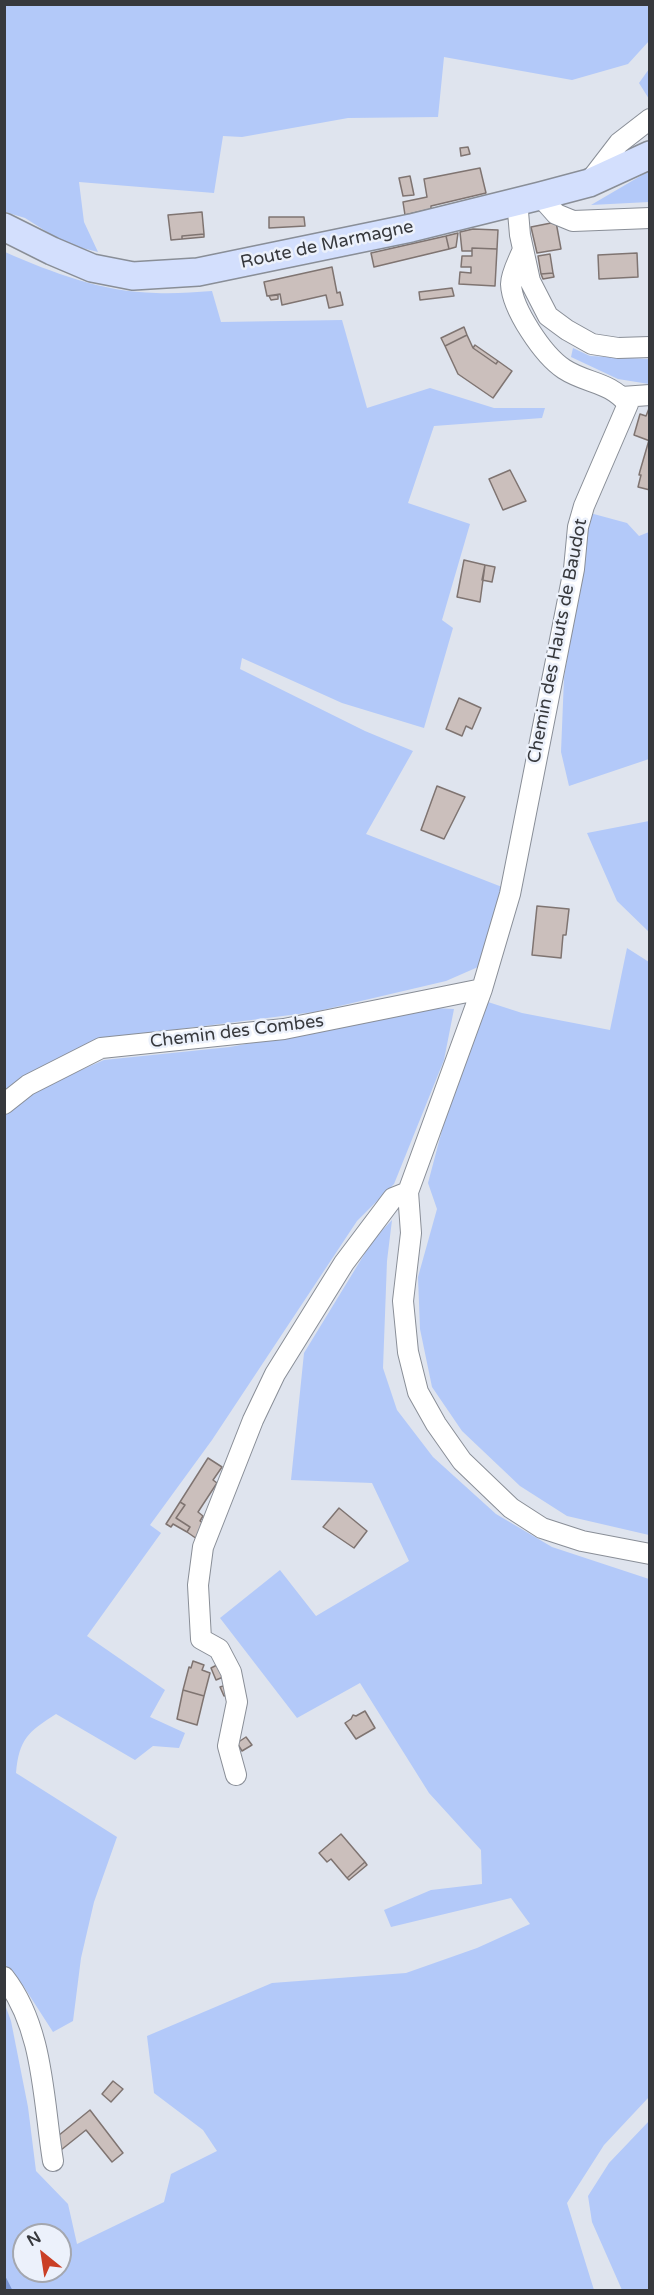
<!DOCTYPE html>
<style>
body{margin:0}
#map{position:relative;width:654px;height:2295px;overflow:hidden;background:#dfe4ee;font-family:"Varela Round",sans-serif}
canvas{display:block}
.frame{position:absolute;inset:0;border:6px solid #37393d;pointer-events:none}
.north{position:absolute;left:12px;top:2223px;width:60px;height:60px;box-sizing:border-box;background:#ecf1fb;border:2px solid #a4a7af;border-radius:50%;rotate:330deg;font-size:16px;font-weight:700;line-height:24px;text-align:center;color:#37393d}
.north::after{content:'';display:block;margin:auto;width:21px;height:27px;background:#ca3f26;clip-path:polygon(50% 0,100% 100%,50% 72%,0 100%)}
</style>
<div id="map">
<canvas width="654" height="2295"></canvas>
<div class="frame"></div>
<div class="north">N</div>
</div>
<script>
const c = document.querySelector('canvas').getContext('2d');
c.lineJoin = 'round';
function fillPath(path, color) { c.fillStyle = color; c.fill(path, 'evenodd'); }
function stroke(path, color, width, dash) { c.strokeStyle = color; c.lineWidth = width; c.lineCap = dash ? 'butt' : 'round'; c.setLineDash(dash || []); c.stroke(path); }
function label(font, color, halo, rows, align = 'center') {
  c.font = font + ' "Varela Round",sans-serif'; c.lineWidth = 5; c.setLineDash([]); c.textBaseline = 'middle'; c.strokeStyle = halo; c.fillStyle = color; for (const [text, x, y, turn = 0] of rows) {
    c.save(); c.translate(x, y); c.rotate((+turn || 0) * Math.PI / 180); c.textAlign = isNaN(turn) ? turn : align; if (halo) c.strokeText(text, 0, 0); c.fillText(text, 0, 0); c.restore();
  }
}
fillPath(new Path2D(`
 M4,5h645v36l-21,23 -56,16 -128,-23 -6,60 -90,1 -106,19 -19,-1 -9,57 -135,-11 5,40 14,30 -32,-8 -41,-26 -20,-6z
 M649,69l1,29 -1,1 -10,-16z
 M649,171v31l-58,3z
 M5,252c48,21 98,40 151,41 19,1 38,-1 56,-2l9,31 121,-2 25,88 63,-20 64,20h51l-3,10 -108,8 -26,77 62,21 -28,96 11,8 -29,100 -82,-25 -100,-45 -2,11 125,62 48,20 -47,83 136,53 -24,80 -32,14 -132,31 -204,26 -105,56z
 M573,348l17,8 59,3v25l-31,-5 -47,-22z
 M590,513l37,10 12,13 10,-4v227l-80,27 -8,-34 3,-74z
 M649,821h1l-1,111 -32,-31 -30,-68z
 M627,948l22,14v573l-82,-19 -47,-30 -58,-55 -30,-44 -12,-58 -2,-52 19,-68 -9,-26 18,-68 42,-113 34,11 88,17z
 M434,1008l20,1 -10,51 -50,124 -37,37 -145,219 -62,85 11,8 -74,103 78,54 -15,27 35,16 -6,15 -26,-2 -18,14 -79,-46c-28,18 -37,25 -40,59l101,64 -23,65 -13,56 -8,63 -20,11 -29,-45 -19,-23 -1,-850 31,-24 69,-30 126,-13z
 M392,1220l-5,41 -4,107 14,42 36,47 63,57 56,33 97,32v518l-45,48 -37,58 27,87h-589l-1,-288 7,19 17,86 8,64 32,33 9,40 87,-42 7,-28 46,-23 -14,-21 -49,-37 -7,-57 125,-53 134,-10 71,-25 53,-24 -19,-26 -120,29 -7,-17 47,-20 51,-6 -1,-34 -52,-57 -69,-110 -63,35 -77,-100 60,-48 36,46 93,-55 -37,-78 -81,-3 13,-127 69,-113zM24,2235h36v36h-36z
 M649,2121v169h-27l-30,-68 -4,-26 21,-33z`), '#b3c9f9');
stroke(new Path2D(`
 M4,2280l5,10`), '#7995d3', 6);
const building = new Path2D(`
 M468,147l2,7 -9,2 -1,-8z
 M480,168l6,25 -55,13v3l-26,6 -2,-13 24,-5 -3,-18z
 M410,176l4,19 -11,1 -4,-18z
 M202,212l2,22 -22,2v3l-11,1 -3,-25z
 M269,217h35l1,9 -36,2z
 M556,222l5,27 -24,4 -6,-26z
 M473,229l25,1 -1,19 -25,-1v3h-10l-2,-19z
 M458,233l-2,14 -7,2 -3,-13z
 M204,234v3l-22,2v-3z
 M446,236l3,13 -75,18 -3,-14z
 M472,248l25,1 -2,37 -36,-2 1,-12 11,1v-6h-10l1,-11h10z
 M637,253l1,24 -39,2 -1,-24z
 M550,254l3,19 -12,1 -3,-18z
 M332,267l5,26 3,-1 3,13 -14,3 -3,-13 -44,10 -2,-11 -13,2 -3,-14z
 M553,273l1,4 -11,2 -2,-5z
 M452,288l2,8 -34,4 -1,-8z
 M278,295v4l-7,1 -2,-4z
 M464,327l3,8 -22,11 -4,-8z
 M467,335l6,13 23,16 2,-3 14,10 -19,27 -35,-24 -13,-28z
 M475,345l23,16 -2,3 -23,-16z
 M650,406v35l-16,-6 6,-21 6,2z
 M649,440l1,1v49l-12,-3 3,-12h-2l1,-4z
 M510,470l16,31 -23,9 -14,-31z
 M464,560l21,5 -5,37 -23,-5z
 M485,565l10,2 -3,15 -10,-2z
 M459,698l22,10 -9,21 -6,-3 -4,10 -16,-7z
 M437,786l28,11 -21,42 -23,-9z
 M537,906l32,3 -3,26h-3l-2,23 -29,-3z
 M208,1458l14,9 -9,13 4,3 -19,29 5,4 -3,5 6,4 -9,14 -10,-7 3,-5 -14,-9 9,-13 -5,-3z
 M180,1502l5,3 -9,13 14,9 -3,5 -14,-8 -2,3 -5,-3z
 M339,1508l28,23 -13,17 -31,-21z
 M193,1661l11,4 -2,5 8,3 -6,23 -21,-6 6,-23 2,1z
 M221,1663l7,12 -12,5 -5,-12z
 M230,1684l2,9 -8,3 -4,-9z
 M183,1690l21,6 -7,29 -20,-6z
 M365,1711l10,17 -19,11 -11,-16 6,-4 2,-4 3,1z
 M246,1737l6,8 -10,6 -5,-8z
 M341,1834l24,28 -18,16 -16,-19 -4,3 -8,-9z
 M365,1862l2,3 -18,15 -2,-2z
 M113,2081l10,8 -12,13 -9,-8z
 M90,2110l33,43 -11,9 -26,-32 -25,20 -8,-10z`);
fillPath(building, '#cbbfbc');
stroke(building, '#7f7471', 1.5);
const street = new Path2D(`
 M589,182l30,-39 31,-24
 M540,196l16,18 17,7 77,-3
 M517,200l3,35 10,46 18,35 19,14 25,14 26,4 32,-1
 M523,249c-3,9 -12,24 -12,35 1,25 32,71 53,85 23,15 45,12 64,35l-44,102 -6,21 -4,42 -64,325 -28,95 -74,203 3,41 -8,68 5,51 10,40 18,32 26,37 49,47 31,20 40,13 68,13
 M622,397l28,-2
 M4,1104l24,-19 73,-37 183,-19 198,-40
 M236,1775l-8,-29 9,-44 -6,-30 -12,-23 -18,-10 -3,-54 5,-38 50,-127 22,-46 69,-111 49,-65 15,-6
 M4,1977c40,51 39,123 49,184`);
const secondary = new Path2D(`
 M4,227l48,24 40,17 41,8 65,-4 213,-44 129,-32 49,-13 61,-28`);
stroke(street, '#898e97', 22);
stroke(secondary, '#898e97', 30);
stroke(street, '#fff', 20);
stroke(secondary, '#d3dffd', 27);
label('18px', '#37393d', '#ecf1fb', [
 ["Route de Marmagne",327,245,-12],
 ["Chemin des Hauts de Baudot",558,641,-79],
 ["Chemin des Combes",237,1032,-7]
]);
</script>
